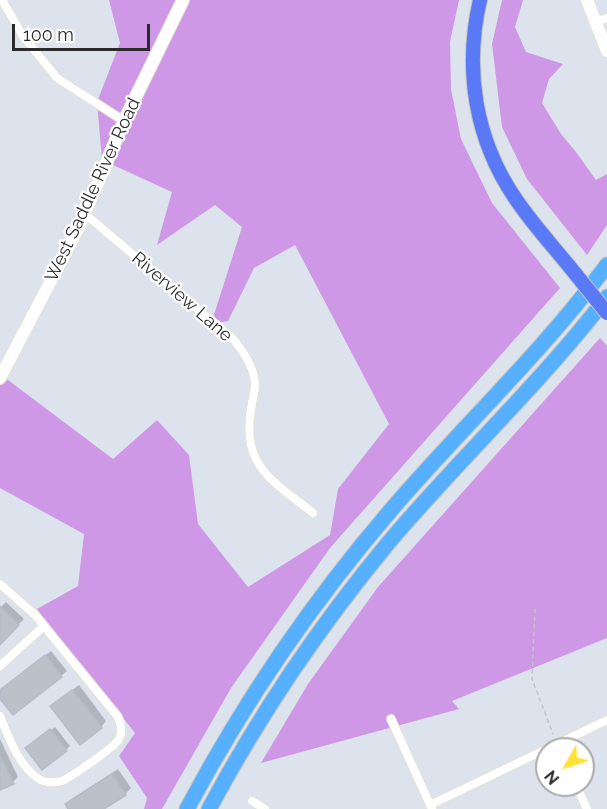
<!DOCTYPE html>
<style>
body{margin:0}
#map{position:relative;width:607px;height:809px;overflow:hidden;background:#dde3ed;font-family:Raleway,sans-serif}
canvas{display:block}
.north{position:absolute;left:535px;top:737px;width:60px;height:60px;box-sizing:border-box;background:#fff;border:2px solid #aaa;border-radius:50%;rotate:231deg;font-size:16px;font-weight:700;line-height:24px;text-align:center;color:#2b2b2b}
.north::after{content:'';display:block;margin:auto;width:21px;height:27px;background:#ffe138;clip-path:polygon(50% 0,100% 100%,50% 72%,0 100%)}
.scale{position:absolute;left:12px;top:24px;width:138px;height:27px;box-sizing:border-box;border:3px solid #2b2b2b;border-top:0;padding-left:8px;font-size:18px;line-height:21px;white-space:nowrap;color:#2b2b2b;-webkit-text-stroke:4px #fff;paint-order:stroke}
</style>
<div id="map">
<canvas width="607" height="809"></canvas>
<div class="north">N</div>
<div class="scale">100 m</div>
</div>
<script>
const c = document.querySelector('canvas').getContext('2d');
c.lineJoin = 'round';
function fillPath(path, color) { c.fillStyle = color; c.fill(path, 'evenodd'); }
function stroke(path, color, width, dash) { c.strokeStyle = color; c.lineWidth = width; c.lineCap = dash ? 'butt' : 'round'; c.setLineDash(dash || []); c.stroke(path); }
function label(font, color, halo, rows, align = 'center') {
  c.font = font + ' Raleway,sans-serif'; c.lineWidth = 4.5; c.setLineDash([]); c.textBaseline = 'middle'; c.strokeStyle = halo; c.fillStyle = color; for (const [text, x, y, turn = 0] of rows) {
    c.save(); c.translate(x, y); c.rotate((+turn || 0) * Math.PI / 180); c.textAlign = isNaN(turn) ? turn : align; if (halo) c.strokeText(text, 0, 0); c.fillText(text, 0, 0); c.restore();
  }
}
fillPath(new Path2D(`
 M109,0h350l-9,42 1,47 10,50 31,64 68,85 -230,260 -99,140 -69,121h-18l3,-11 -28,-42 16,-23 -98,-124 41,-23 6,-52 -84,-46v-114l113,85 44,-39 32,35 9,69 50,63 82,-52 8,-46 51,-65 -94,-179 -41,23 -26,53 -17,3 31,-97 -27,-22 -58,40 15,-53 -70,-32 -5,-58 23,-59z
 M502,0h21l-8,27 11,25 37,12 -14,15 -7,24 19,31 15,18 20,28 11,-6v51l-20,30 -60,-76 -25,-52 -10,-83z
 M600,338l7,8v292l-155,63 7,8 -198,54 47,-79 70,-97z`), '#ce98e6');
fillPath(new Path2D(`
 M6,602l18,17 -24,24v-35z
 M51,651l16,20 -6,5 -61,20v-5l3,-3z
 M79,685l27,36 -5,6 -43,-26z
 M55,727l15,19 -4,4 -35,-6z
 M0,739l18,38 -5,5 -13,7z
 M118,769l13,19 -6,6 -23,15h-32l-3,-5 6,-6z`), '#0003');
const building = new Path2D(`
 M0,606l19,19 -19,20z
 M45,655l17,22 -49,38 -13,-16v-9z
 M72,690l30,38 -22,17 -30,-39z
 M50,729l17,22 -25,19 -17,-22z
 M0,756l14,28 -14,6z
 M112,774l14,21 -22,14h-36l-3,-5z`);
fillPath(building, '#bbc1c9');
stroke(building, '#b6bcc9', 1.5);
const street = new Path2D(`
 M2,0l21,36 34,42 67,43
 M596,22l11,-4
 M85,214l148,125c10,12 22,29 22,46 0,6 -2,12 -3,18 -4,22 -5,44 8,63 13,19 36,33 53,47
 M0,584l35,31 83,102c3,8 5,15 1,22 -5,9 -47,37 -57,42 -6,2 -17,2 -23,-2 -20,-12 -31,-43 -39,-63
 M0,666l44,-40
 M391,719l41,90
 M576,785l11,24
 M252,801l13,8
 M430,805l177,-85`);
const secondary = new Path2D(`
 M587,0l20,51
 M0,378l80,-153 44,-104 59,-121`);
const primary = new Path2D(`
 M480,0c-16,69 -5,139 35,198 16,24 36,46 54,68`);
const highway = new Path2D(`
 M187,809c57,-107 125,-207 204,-299 71,-83 151,-157 216,-245
 M209,809c51,-95 112,-185 180,-267 71,-84 151,-158 218,-245`);
stroke(street, '#e4e2d2', 10);
stroke(secondary, '#e4e2d2', 14);
stroke(primary, '#c4c4c4', 16);
stroke(highway, '#c4c4c4', 17);
stroke(new Path2D(`
 M535,609l-3,70 21,55`), '#c4c4c4', 1.5, [4.5, 3]);
stroke(street, '#fff', 8);
stroke(secondary, '#fff', 12);
stroke(primary, '#5a79f6', 14);
stroke(highway, '#56b0ff', 15);
const primaryBridge = new Path2D(`
 M569,266l38,47`);
stroke(primaryBridge, '#c4c4c4', 16, []);
stroke(primaryBridge, '#5a79f6', 14);
label('18px', '#2b2b2b', '#fff', [
 ["West Saddle River Road",93,190,-65],
 ["Riverview Lane",182,297,41]
]);
</script>
